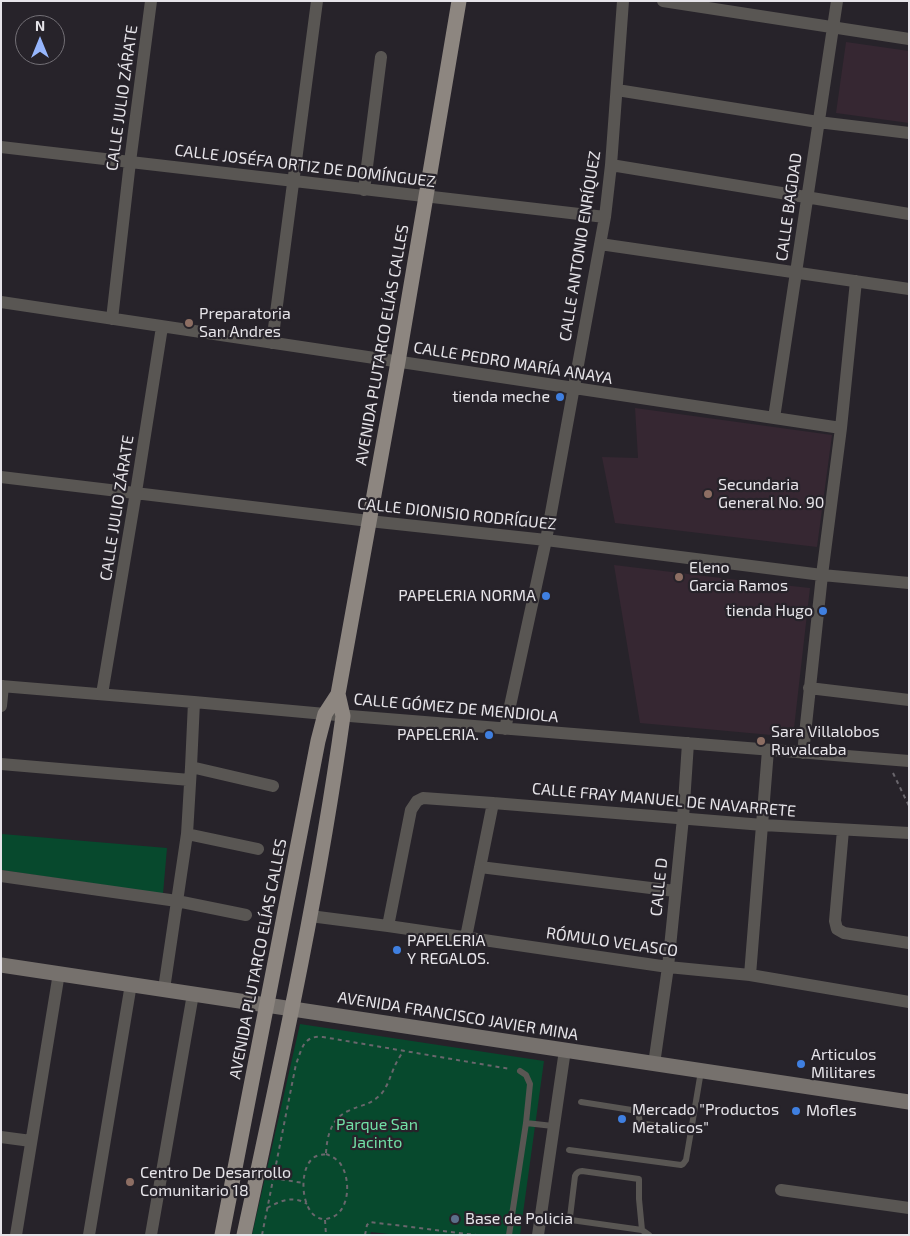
<!DOCTYPE html>
<meta charset="utf-8">
<style>
body{margin:0}
#map{position:relative;width:910px;height:1236px;overflow:hidden;background:#27232a;font-family:"Exo 2",sans-serif}
canvas{display:block}
.frame{position:absolute;inset:0;border:2px solid #e6e4e9;pointer-events:none}
.north{position:absolute;left:15px;top:15px;width:50px;height:50px;box-sizing:border-box;background:#27232a;border:1px solid #737076;border-radius:50%;rotate:0deg;font-size:14px;font-weight:700;line-height:20px;text-align:center;color:#e6e4e9}
.north::after{content:'';display:block;margin:auto;width:18px;height:22px;background:#97b6fd;clip-path:polygon(50% 0,100% 100%,50% 72%,0 100%)}
</style>
<div id="map">
<canvas width="910" height="1236"></canvas>
<div class="frame"></div>
<div class="north">N</div>
</div>
<script>
const c = document.querySelector('canvas').getContext('2d');
c.lineJoin = 'round';
function fillPath(path, color) { c.fillStyle = color; c.fill(path, 'evenodd'); }
function stroke(path, color, width, dash) { c.strokeStyle = color; c.lineWidth = width; c.lineCap = dash ? 'butt' : 'round'; c.setLineDash(dash || []); c.stroke(path); }
function label(font, color, halo, rows, align = 'center') {
  c.font = font + ' "Exo 2",sans-serif'; c.lineWidth = 4.5; c.setLineDash([]); c.textBaseline = 'middle'; c.strokeStyle = halo; c.fillStyle = color; for (const [text, x, y, turn = 0] of rows) {
    c.save(); c.translate(x, y); c.rotate((+turn || 0) * Math.PI / 180); c.textAlign = isNaN(turn) ? turn : align; if (halo) c.strokeText(text, 0, 0); c.fillText(text, 0, 0); c.restore();
  }
}
fillPath(new Path2D(`
 M846,42l63,9v72l-73,-10z
 M635,408l197,27 -15,112 -202,-24 -13,-66 36,1z
 M614,565l132,16 64,7 -17,149 -153,-14z`), '#362732');
fillPath(new Path2D(`
 M2,834l165,14 -4,46 -162,-24z
 M300,1024l244,37 -24,174h-123l-26,-3 -1,3h-118z`), '#07492d');
stroke(new Path2D(`
 M893,773l16,33
 M326,1153c1,-17 5,-34 22,-42 14,-7 22,-5 34,-18 6,-8 8,-16 12,-25 2,-6 6,-11 9,-17
 M326,1154c5,2 9,4 13,8 13,15 12,55 -14,57 -23,1 -28,-46 -13,-60 4,-4 9,-4 14,-5z
 M273,1178l30,5
 M267,1208c13,-7 26,-13 40,-4
 M325,1220l1,15
 M262,1235l34,-171c6,-15 7,-29 27,-27l187,32
 M365,1235l2,-10 3,-3 106,13`), '#69666c', 2, [4, 4]);
stroke(new Path2D(`
 M581,1102l57,9 2,12 51,8 10,-60
 M526,1123l27,3
 M569,1150l112,15 2,-1 3,-4 5,-29
 M642,1230l-71,-10 -1,-3 5,-41c2,-4 4,-5 7,-5l57,8v20l3,31 7,5
 M509,1235l17,-112 4,-39 -4,-9 -6,-4`), '#595653', 6);
stroke(new Path2D(`
 M663,1l246,38
 M617,90l201,32 91,11
 M1,147c201,23 402,47 604,70
 M611,165l298,49
 M364,190l17,-133
 M600,244l309,45
 M1,302l840,126
 M112,319l18,-157 21,-161
 M272,343l45,-342
 M774,418l63,-417
 M1,477l368,44 177,19 276,35 87,8
 M1,686l193,16 131,12 584,47
 M809,688l100,12
 M102,694l34,-202 26,-165
 M1,706l2,-20
 M505,729l41,-189 59,-323 6,-52 12,-164
 M803,753l19,-178 19,-147 15,-147
 M1,764l189,16
 M191,767l82,19
 M843,830l-8,91 2,8 7,4 65,10
 M187,834l71,15
 M480,867l195,24
 M1,876l176,25 69,14
 M310,916l78,10 280,41 82,8 159,27
 M388,926l23,-116 6,-9 6,-3 70,5 270,22 146,8
 M466,937l27,-134
 M750,975l18,-225
 M164,989l23,-155 4,-67 3,-65
 M654,1064l14,-97 15,-149 5,-75
 M1,1137l30,4
 M781,1190l128,18
 M16,1235l43,-262
 M89,1235l42,-251
 M151,1235l42,-241
 M538,1235l27,-185`), '#595653', 12);
stroke(new Path2D(`
 M1,965l908,137`), '#76716d', 15);
stroke(new Path2D(`
 M222,1235l96,-494 7,-27 13,-20
 M244,1235c37,-172 75,-345 99,-519l-5,-22 60,-332 61,-361`), '#8d8680', 15);
for (const [x, y, r, color] of [
 [189,323,5,"#8d6e63"],
 [560,397,5,"#3f7fe0"],
 [708,494,5,"#8d6e63"],
 [679,577,5,"#8d6e63"],
 [546,596,5,"#3f7fe0"],
 [823,611,5,"#3f7fe0"],
 [489,735,5,"#3f7fe0"],
 [761,741,5,"#8d6e63"],
 [397,950,5,"#3f7fe0"],
 [801,1064,5,"#3f7fe0"],
 [796,1111,5,"#3f7fe0"],
 [622,1119,5,"#3f7fe0"],
 [130,1182,5,"#8d6e63"],
 [455,1219,5,"#5c6f8a"]
]) { const dot = new Path2D(); dot.arc(x, y, r, 0, 2 * Math.PI); c.fillStyle = color; c.fill(dot); stroke(dot, '#27232a', 2); }
label('16px', '#e6e4e9', '#27232a', [
 ["CALLE JULIO ZÁRATE",122,98,-82],
 ["CALLE JOSÉFA ORTIZ DE DOMÍNGUEZ",305,166,7],
 ["CALLE BAGDAD",789,207,-82],
 ["CALLE ANTONIO ENRÍQUEZ",580,246,-81],
 ["AVENIDA PLUTARCO ELÍAS CALLES",382,345,-80],
 ["CALLE PEDRO MARÍA ANAYA",513,363,9],
 ["CALLE JULIO ZÁRATE",117,508,-81],
 ["CALLE DIONISIO RODRÍGUEZ",457,514,6],
 ["CALLE GÓMEZ DE MENDIOLA",456,708,5],
 ["CALLE FRAY MANUEL DE NAVARRETE",664,800,5],
 ["CALLE D",659,887,-84],
 ["RÓMULO VELASCO",612,942,8],
 ["AVENIDA PLUTARCO ELÍAS CALLES",258,959,-79],
 ["AVENIDA FRANCISCO JAVIER MINA",458,1016,9]
]);
label('16px', '#e6e4e9', '#27232a', [
 ["Preparatoria",199,314],
 ["San Andres",199,332],
 ["tienda meche",550,397,"right"],
 ["Secundaria",718,485],
 ["General No. 90",718,503],
 ["Eleno",689,568],
 ["Garcia Ramos",689,586],
 ["PAPELERIA NORMA",536,596,"right"],
 ["tienda Hugo",813,611,"right"],
 ["Sara Villalobos",771,732],
 ["Ruvalcaba",771,750],
 ["PAPELERIA.",479,735,"right"],
 ["PAPELERIA",407,941],
 ["Y REGALOS.",407,959],
 ["Articulos",811,1055],
 ["Militares",811,1073],
 ["Mercado \"Productos",632,1110],
 ["Metalicos\"",632,1128],
 ["Mofles",806,1111],
 ["Centro De Desarrollo",140,1173],
 ["Comunitario 18",140,1191],
 ["Base de Policia",465,1219]
], 'left');
label('16px', '#71e0a6', '#27232a', [
 ["Parque San",377,1125],
 ["Jacinto",377,1143]
]);
</script>
